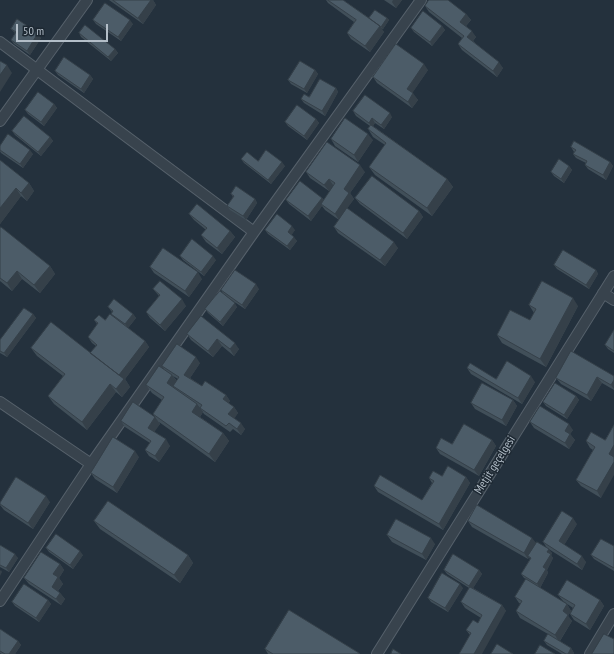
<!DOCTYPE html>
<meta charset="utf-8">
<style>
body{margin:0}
#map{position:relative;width:614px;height:654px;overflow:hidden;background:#24313d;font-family:"PT Sans Narrow",sans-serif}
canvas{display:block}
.scale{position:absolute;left:16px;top:24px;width:92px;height:18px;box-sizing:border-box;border:2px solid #b3bec8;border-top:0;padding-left:5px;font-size:12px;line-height:14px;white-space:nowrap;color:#b3bec8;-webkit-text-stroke:3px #1d2832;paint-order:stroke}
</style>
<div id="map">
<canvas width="614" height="654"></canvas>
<div class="scale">50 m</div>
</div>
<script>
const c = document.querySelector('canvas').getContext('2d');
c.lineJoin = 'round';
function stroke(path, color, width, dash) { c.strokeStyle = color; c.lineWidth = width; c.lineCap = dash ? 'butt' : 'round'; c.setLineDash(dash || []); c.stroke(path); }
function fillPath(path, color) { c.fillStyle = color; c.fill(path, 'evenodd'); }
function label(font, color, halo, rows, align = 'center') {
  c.font = font + ' "PT Sans Narrow",sans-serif'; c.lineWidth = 3; c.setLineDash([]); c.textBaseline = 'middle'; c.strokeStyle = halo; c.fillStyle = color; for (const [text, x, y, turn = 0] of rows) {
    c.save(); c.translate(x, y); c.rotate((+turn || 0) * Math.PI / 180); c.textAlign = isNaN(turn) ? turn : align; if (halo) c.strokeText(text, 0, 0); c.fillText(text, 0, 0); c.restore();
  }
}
const minor = new Path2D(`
 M0,42l254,190
 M0,121l87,-121
 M603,293l11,7
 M0,402l91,62
 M0,601l91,-137 163,-232 167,-232
 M377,654l237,-378
 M590,654l24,-40`);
stroke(minor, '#56616b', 12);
stroke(minor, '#38434d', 10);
fillPath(new Path2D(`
 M109,0h44l3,5 -13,19z
 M326,0h17l26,18h18l2,2 -6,9 -2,-1 3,4 -14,20 -19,-13 -4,-6 7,-11 -26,-19z
 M384,0h18l-6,8z
 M425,6l41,8 5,6 -5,6 10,11 -3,4 30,27 -6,9 -35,-27 -4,-6 4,-6 -33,-26z
 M93,20l40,4 -12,17 -25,-17z
 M442,26l3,4 -13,16 -18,-14 -3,-4z
 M11,29l30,9 -11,17 -16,-11 -3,-4 4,-7z
 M79,33l36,16 3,4 -7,8 -30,-24z
 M315,70l3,4 -11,19 -16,-9 -3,-4z
 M428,70l-16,23 6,7 -6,8 -35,-25 -4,-6z
 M55,71l35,4 3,4 -9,14 -26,-18z
 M336,88l2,4 -13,24 -21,-13 -3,-4z
 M54,104l3,4 -13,18 -16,-12 -3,-4z
 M353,111l39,6 -8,12 -9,-6 -2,3 74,53 6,8 -21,29 -57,-41 -6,-8 16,-22 -12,-8 -5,-8 2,-3 -14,-10z
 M316,119l3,4 -12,17 -19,-14 -3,-4z
 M12,131l38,6 3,4 -12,15 -26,-21z
 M331,139l42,1 -15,22 -23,-16z
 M0,146l33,8 -10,14 -22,-15 -1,-2z
 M571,147l39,15 3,4 -7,14 -18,-11 -3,-4 1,-2 -10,-5 -3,-4 1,-2z
 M241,159l17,2 27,5 -14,18 -27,-21z
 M0,160l29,23 5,8 -7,10 -6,-5 -21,28z
 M569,166l3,4 -8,13 -10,-7 -3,-4z
 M306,172h59l-15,21 4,6 -7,9 51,40 -13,18 -47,-33 -4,-6 5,-7 -14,-10 -3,-4 -11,15 -22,-17 -3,-4 36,-2 2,2 10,-15h-1l-4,6 -19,-13z
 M231,194l24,5 2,4 -11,17 -16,-10 -3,-4 6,-9z
 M355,198l64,13 4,6 -16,22 -47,-35z
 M189,214l41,17 5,6 -13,17 -16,-12 -5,-7 5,-5 -12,-10z
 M0,228l50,38 5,8 -15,19 -18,-14 -10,12 -12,-10z
 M265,230h30l-4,5 6,6 -7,9 -22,-16z
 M180,256l36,4 -12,16 -21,-16z
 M554,265l42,5 2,4 -9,15 -32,-20z
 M150,267l52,12 -13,18 -35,-24z
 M153,289l33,17 -21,25 -15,-13 -4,-6 13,-16z
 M259,289l-14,20 -21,-14 13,12 -14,19 -15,-13 -3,-4 18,-15 -2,-4z
 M529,305l49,1 -32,61 -44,-24 -5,-8 33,-15 4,-7z
 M108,307l25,7 3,4 -8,10 17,13 4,6 -24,32 5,8 -8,10 -6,-5 -29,38 -33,-26 -6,-8 15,-20 -26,-20 -6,-8 59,5 6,-7 -4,-3 -4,-6 9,-13 -3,-4h11l8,-4 -2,-2 1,-2z
 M33,314l3,4 -29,39 -7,-4v-13z
 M201,316l38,33 -5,7 -12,-10 -9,11 -22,-17 -4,-6z
 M614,330v23l-6,-4 -3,-4z
 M200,363l-10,15 12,8 24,9 4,6 -2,2 6,4 4,6 -4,5 11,11 -4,6 -8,-6 -3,3 -26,-18 -4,-6 -2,-2 5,6 -3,5 23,16 6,8 -14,21 -56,-40 1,2 -6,7 16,15 -11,16 -10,-6 -4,-6 5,-7 -25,-16 -4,-6 34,-4 -2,-3 9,-14 -10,-7 -6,-8 20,-14 -4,-5zM173,376l5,3 -1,2z
 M467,368l29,11 39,3 -13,22 -51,-30z
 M614,376v14l-12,-7 -11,18 -30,-17 -5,-6z
 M576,396l3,4 -12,19 -21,-13 -3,-4z
 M513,400l4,6 -11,20 -31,-17 -4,-6z
 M530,422l43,8 -3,4 5,6 -6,9 -35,-21z
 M492,440l4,6 -17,30 -39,-22 -4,-6 16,-4z
 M605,440l-4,58 -20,-12 -5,-6 17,-30 -3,-2 -4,-7z
 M139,457l-22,36 -22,-14 -4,-6z
 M442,476l24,1 4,6 -27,47 -65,-38 -4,-6 48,14 10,-17 -3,-5z
 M50,502l-17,27 -29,-19 -4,-5v-2z
 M94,521l94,34 5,8 -13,20 -80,-54z
 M468,521l68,22 16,10 -1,2 2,3 -6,12 1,3 -8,15 27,16 4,7 -3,5 4,5 -12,20 11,7 3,5v1h-12l-15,-9 -3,-4 4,-7 -28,-16 -4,-7 5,-7 -2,-1 -4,-6 11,-18 -2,-1 -3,-4 9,-15 -1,-2 -1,2 -56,-32z
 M577,524l-13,21 22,17 -4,8 -35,-22 -4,-6z
 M387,535l48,9 -9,16 -34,-18z
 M0,545l18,13 -9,14 -9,-5z
 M614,546v25l-20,-12 -3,-4z
 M46,548l37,7 -10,14 -24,-17z
 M60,564l4,6 -5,8 4,6 -5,7 2,2 5,6 -4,6 -32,-21 -5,-6z
 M444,570h35l3,4 -9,14 29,17 4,6 -36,24 -4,-5 12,-7 3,-5 -16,-10 -4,-6 8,-14 -22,-14z
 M463,588l-15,24 -17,-10 -3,-4z
 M558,595l42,5 4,6 -14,24 -16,-10 -4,-6 3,-6 -10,-7z
 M48,600l3,4 -12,18 -24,-16 -3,-4z
 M0,629l18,12 3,4 -6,9h-14l-1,-1z
 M265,649l94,4 1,1h-92z`), '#414f59');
fillPath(new Path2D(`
 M151,0h2l3,5 -13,19 -5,-6z
 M393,0h9l-6,8 -4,-6z
 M466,14l5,6 -7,8 -4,-6z
 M387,18l2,2 -6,9 -2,-2z
 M130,20l3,4 -12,17 -3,-4z
 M380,26l4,6 -14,20 -5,-6z
 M442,26l3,4 -13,16 -2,-4z
 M472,31l4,6 -5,6 -4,-6z
 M38,33l3,5 -11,17 -3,-4z
 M115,49l3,4 -7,8 -3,-4z
 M499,62l4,6 -6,9 -4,-6z
 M424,64l4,6 -17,25 -4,-6z
 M7,65l5,8 -12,19v-17z
 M315,70l3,4 -11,19 -3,-4z
 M90,75l3,4 -9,14 -3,-4z
 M336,88l2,4 -13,24 -3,-5z
 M413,93l5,7 -6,8 -4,-6z
 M54,104l3,4 -13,18 -3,-4z
 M390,113l2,4 -8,12 -3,-4z
 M372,118l3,5 -3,4 -3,-4z
 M316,119l3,4 -12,17 -3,-4z
 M368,134l5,6 -15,22 -4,-7z
 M50,137l3,4 -12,15 -3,-4z
 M30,150l3,4 -10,14 -3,-4z
 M282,162l3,4 -14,18 -3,-4z
 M610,162l3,4 -7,14 -3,-5z
 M360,165l5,7 -15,21 4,6 -15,21 -4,-6 9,-25z
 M569,166l3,4 -8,13 -3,-4z
 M329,179l4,6 -4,6 -5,-6z
 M447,179l6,8 -21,29 -5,-8z
 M29,183l5,8 -7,10 -6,-8z
 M16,188l5,8 -21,28v-16z
 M322,198l3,4 -4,2 1,2 -11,15 -3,-5z
 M255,199l2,4 -11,17 -3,-4z
 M419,211l4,6 -16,22 -4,-6z
 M292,226l3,4 -4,6 -3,-4z
 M230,231l5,6 -13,17 -5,-6z
 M294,237l3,4 -7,9 -3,-4z
 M394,242l4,6 -13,18 -5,-6z
 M213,256l3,4 -12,16 -3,-4z
 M50,266l5,8 -15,19 -6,-8z
 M596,270l2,4 -9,15 -3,-4z
 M17,271l5,8 -10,12 -5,-8z
 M198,272l4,7 -13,18 -4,-6z
 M256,284l3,5 -14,20 -3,-4z
 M573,298l5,8 -32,61 -6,-8z
 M182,299l4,7 -21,25 -5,-6z
 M235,303l2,4 -14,19 -3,-4z
 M33,314l3,4 -29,39 -3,-4z
 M133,314l3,4 -8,10 -3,-4z
 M217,339l5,7 -9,11 -5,-6z
 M145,341l4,6 -24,32 5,8 -8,10 -6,-8 3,-14z
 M235,343l4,6 -5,7 -4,-7z
 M196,357l4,6 -12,18 -4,-6z
 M172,375l6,8 -5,3 2,2 -8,-5z
 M531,376l4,6 -13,22 -4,-6z
 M597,377l5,6 -11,18 -4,-6z
 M614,380v9l-3,-4z
 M110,384l6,8 -29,38 -5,-8z
 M226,395l4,6 -3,4 -4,-6z
 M576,396l3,4 -12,19 -3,-4z
 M513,400l4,6 -11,20 -4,-6z
 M197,404l6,8 -5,8 -6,-8z
 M234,407l4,6 -5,8 -5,-7z
 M155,417l5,7 -7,10 -5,-6z
 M241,423l4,6 -4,6 -4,-6z
 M569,424l4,6 -3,4 5,6 -6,9 -4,-6v-12z
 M223,433l6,8 -14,21 -6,-8z
 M166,439l4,7 -11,16 -4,-6z
 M492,440l4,6 -17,30 -5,-6z
 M614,445v13l-5,-4z
 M135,451l4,6 -22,36 -4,-6z
 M614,462v13l-13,23 -4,-7z
 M466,477l4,6 -27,47 -4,-6z
 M46,496l4,6 -17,27 -5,-6z
 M573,518l4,6 -14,23 -4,-6z
 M431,538l4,6 -9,16 -4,-6z
 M532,538l5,6 -9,12 1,1 -1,2 -4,-6z
 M549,549l3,4 -1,2 2,3 -6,12 1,3 -8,15 -3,-4 6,-17 4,-15z
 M80,551l3,4 -10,14 -3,-4z
 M15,554l3,4 -9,14 -3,-4z
 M188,555l5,8 -13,20 -6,-8z
 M582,556l4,6 -4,8 -5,-6z
 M60,564l4,6 -5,8 4,6 -7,9 -4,-6 1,-13z
 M1,570l1,2 -2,4v-5z
 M479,570l3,4 -10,16 -3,-4z
 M460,584l3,4 -15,24 -3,-4z
 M60,593l5,6 -4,6 -5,-6z
 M48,600l3,4 -12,18 -3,-4z
 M600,600l4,6 -14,24 -4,-6z
 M567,604l4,7 -3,5 4,5 -13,21 -4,-7 8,-24z
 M502,605l4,6 -24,43h-8z
 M18,641l3,4 -6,9h-6z
 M571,648l3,5v1h-6z`), '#354049');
const building = new Path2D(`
 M113,0h38l-13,18z
 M328,0h15l37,26 -15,20 -18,-13 9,-13z
 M429,0h19l18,14 -6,8 12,9 -5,6 32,25 -6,9 -35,-27 6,-8 -39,-30z
 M105,3l25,17 -12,17 -25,-17z
 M375,10l12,8 -6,9 -12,-9z
 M423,11l19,15 -12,16 -19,-14z
 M17,19l21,14 -11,18 -16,-11 5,-8 -5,-3z
 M85,25l30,24 -7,8 -29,-24z
 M396,44l28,20 -17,25 6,4 -5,9 -35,-25z
 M64,57l26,18 -9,14 -26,-18z
 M0,61l7,4 -7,10z
 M300,61l15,9 -11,19 -16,-9z
 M320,79l16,9 -14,23 -21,-12 3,-5 5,3z
 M38,92l16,12 -13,18 -16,-12z
 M365,95l25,18 -9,12 -9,-7 -3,5 -16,-12z
 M297,105l19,14 -12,17 -19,-14z
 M24,116l26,21 -12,15 -26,-21z
 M345,118l23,16 -14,21 -23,-16z
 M371,125l76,54 -20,29 -58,-41 17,-24 -18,-14z
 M8,134l22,16 -10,14 -20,-14v-4z
 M574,141l36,21 -7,13 -18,-10 2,-4 -14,-7 3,-4 -5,-3z
 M327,142l33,23 -16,24 5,4 -14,21 -14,-10 14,-21 -6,-4 -5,6 -18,-13z
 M266,150l16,12 -14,18 -27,-21 6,-7 11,9z
 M559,159l10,7 -8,13 -10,-7z
 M0,160l29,23 -8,10 -5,-5 -16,20z
 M372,176l47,35 -16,22 -48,-35z
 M300,181l22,17 -14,18 -22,-16z
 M236,186l19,13 -12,17 -16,-10 7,-10 -3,-2z
 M197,204l33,27 -13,17 -16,-13 6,-7 -18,-14z
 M347,208l47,34 -14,18 -46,-33z
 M277,214l15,12 -4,6 6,5 -7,9 -22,-16z
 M1,227l49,39 -16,19 -17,-14 -10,12 -7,-5v-50z
 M192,239l21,17 -12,16 -21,-16z
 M163,248l35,24 -13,19 -35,-24z
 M563,250l33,20 -10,15 -32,-20z
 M235,270l21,14 -14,21 -21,-15z
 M160,281l22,18 -22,26 -14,-13 14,-17 -7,-6z
 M542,281l31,17 -33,61 -43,-24 13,-25 20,10 6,-11 -7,-4z
 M220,291l15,12 -15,19 -15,-13z
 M114,299l19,15 -8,10 -14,-10 2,-3 -5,-4z
 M24,308l9,6 -29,39 -4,-2v-11z
 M110,314l35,27 -26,34 -29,-22 7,-8 -9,-8 10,-14 -4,-3 5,-5 6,5z
 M201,316l34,27 -5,6 -13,-10 -9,12 -21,-17z
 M51,322l73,57 -8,10 -6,-5 -28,38 -34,-26 17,-22 -34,-26z
 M614,330v21l-9,-6z
 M177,344l19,13 -12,18 18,11 3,-5 21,14 -3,4 11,8 -6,7 13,9 -4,6 -8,-6 -3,3 -26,-18 2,-3 -29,-19 6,-9 -17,-11z
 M571,351l43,25v4l-3,5 -14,-8 -10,18 -31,-17z
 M507,361l24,15 -13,22 -51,-30 3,-5 26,16z
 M159,366l13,9 -5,8 30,21 -5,8 31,21 -14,21 -56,-40 11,-17 -18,-12z
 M482,383l31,17 -11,20 -31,-17z
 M555,383l21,13 -12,19 -21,-13z
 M133,402l22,15 -7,11 18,11 -11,17 -10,-6 6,-9 -30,-20z
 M540,406l29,18 -4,7 5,3 -5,9 -35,-21z
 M464,424l28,16 -18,30 -38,-22 5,-10 11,6z
 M614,425v20l-5,9 5,3v5l-17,29 -21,-11 19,-33 -9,-6 5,-9 14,8z
 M113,437l22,14 -22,36 -22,-14z
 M448,466l18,11 -27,47 -65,-38 6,-11 42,25 12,-19 -5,-3 4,-7 9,5z
 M16,477l30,19 -18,27 -28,-19v-1z
 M108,501l80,54 -14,20 -80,-54z
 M477,505l55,33 -8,15 -56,-32z
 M562,511l11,7 -14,23 23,15 -5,8 -34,-22z
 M396,519l35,19 -9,16 -35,-19z
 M56,534l24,17 -10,14 -24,-17z
 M601,539l13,7v22l-23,-13z
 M537,542l12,7 -2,3 4,2 -8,13 3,2 -9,15 -16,-10 10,-16 -3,-2z
 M0,545l15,9 -9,14 -6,-3z
 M41,552l19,12 -7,10 5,3 -6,10 8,6 -4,6 -32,-21z
 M453,554l26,16 -10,16 -25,-16z
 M442,573l18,11 -15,24 -17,-10z
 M526,579l41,25 -4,7 5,4 -13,20 -39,-24 6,-10 -7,-4z
 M567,580l33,20 -14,24 -16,-10 5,-9 -17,-10z
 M24,584l24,16 -12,18 -24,-16z
 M470,587l32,18 -28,49h-15l12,-21 -5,-3 7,-10 5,3 4,-8 -21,-13z
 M289,610l70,43v1h-86l-8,-5z
 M0,629l18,12 -9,13h-4l-5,-3z
 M548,634l23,14 -3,6h-2l-22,-13z
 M604,634l10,5v15h-22z
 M497,644l16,10h-22z
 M540,645l15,9h-20z
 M393,649l8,5h-10z`);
fillPath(building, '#4c5c68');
stroke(building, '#354049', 1);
label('12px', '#b3bec8', '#1d2832', [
 ["Metjit geçelgesi",495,465,-58]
]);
</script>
